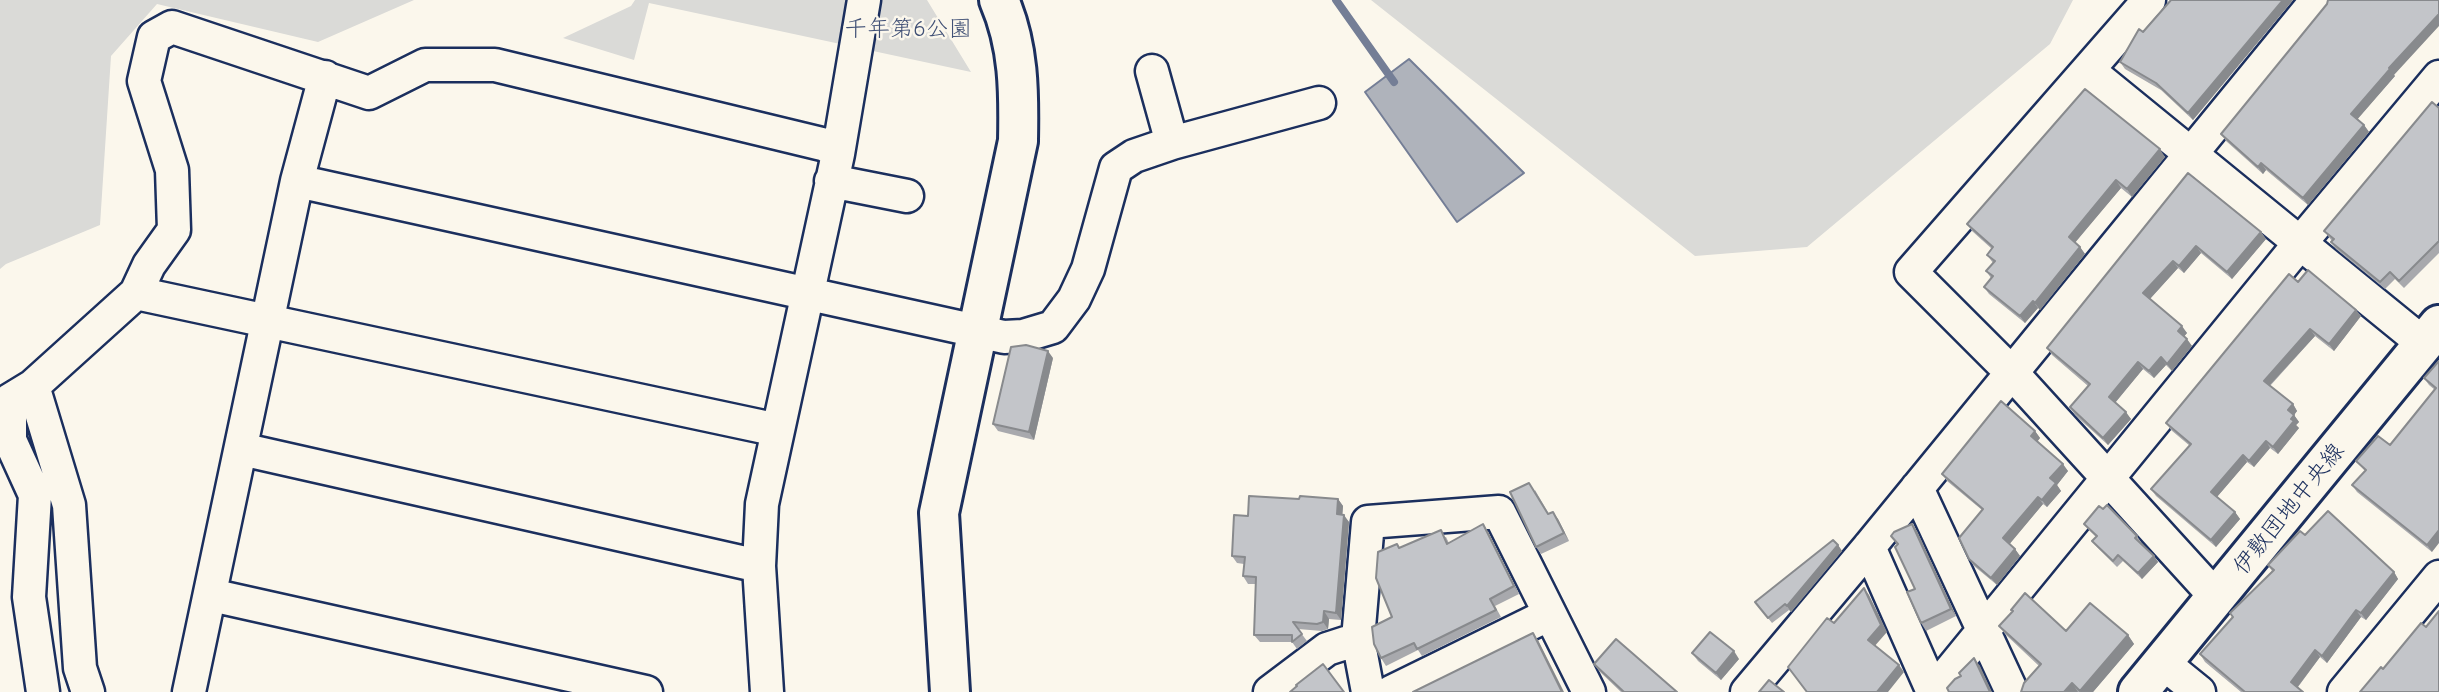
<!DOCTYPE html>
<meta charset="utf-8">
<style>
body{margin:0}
canvas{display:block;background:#fbf7ec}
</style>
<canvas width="2439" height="692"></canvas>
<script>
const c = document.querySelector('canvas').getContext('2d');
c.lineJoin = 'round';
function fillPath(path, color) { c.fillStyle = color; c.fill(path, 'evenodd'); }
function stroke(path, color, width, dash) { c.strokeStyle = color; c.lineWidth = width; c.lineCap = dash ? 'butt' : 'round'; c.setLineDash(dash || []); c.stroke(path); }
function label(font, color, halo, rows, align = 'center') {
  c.font = font + ' "Comic Neue","Klee One",sans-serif'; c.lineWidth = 5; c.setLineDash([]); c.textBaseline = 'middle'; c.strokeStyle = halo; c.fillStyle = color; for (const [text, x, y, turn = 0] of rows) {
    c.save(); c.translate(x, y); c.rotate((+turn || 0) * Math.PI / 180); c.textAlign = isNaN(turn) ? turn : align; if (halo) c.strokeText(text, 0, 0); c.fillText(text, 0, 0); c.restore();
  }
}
fillPath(new Path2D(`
 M0,0h414l-96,42 -161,-38 -46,52 -11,169 -94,39 -6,5z
 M635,0h292l44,72 -322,-69 -15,57 -71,-22 68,-32z
 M1371,0h702l-23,44 -243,203 -112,9z`), '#dadad7');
const water = new Path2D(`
 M1409,59l115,114 -67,49 -92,-130z`);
fillPath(water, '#afb3bb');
stroke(water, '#747e96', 2);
stroke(new Path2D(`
 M1336,0l58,82`), '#747e96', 8);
const minor = new Path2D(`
 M2149,0l-238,272 101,101 204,224
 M1152,71l20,72
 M2089,71l335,273
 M838,154l26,-154
 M297,181l707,156 19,-1 30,-9 21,-28 14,-30 28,-101 18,-12 38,-13 147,-40
 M831,181l76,15
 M136,293l642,137
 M33,386l-23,14v40l25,55 -6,102 14,95
 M241,449l518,117
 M1917,488l95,204
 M1869,547l64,145
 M211,595l435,97
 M2162,662l37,30
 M88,692l-8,-24 -11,-163 -36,-119 103,-93 13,-28 25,-35 -2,-60 -28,-89 10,-44 18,-10 197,66 56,-28h70l331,80 12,9 -76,350 -3,62 8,126
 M189,692l108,-511 28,-104
 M1270,692l57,-43 31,-10
 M1368,692l-10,-53 10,-117 131,-10 90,180
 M1391,692l159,-78
 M1747,692l122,-145 448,-547
 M1933,692l368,-450 138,-165
 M2344,692l95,-115`);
const tertiary = new Path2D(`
 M950,692l-11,-179 79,-372c1,-49 1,-95 -19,-141
 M2138,692l301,-367`);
stroke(minor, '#1b2f5e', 37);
stroke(tertiary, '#1b2f5e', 44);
stroke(minor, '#fbf7ec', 32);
stroke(tertiary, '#fbf7ec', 38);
fillPath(new Path2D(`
 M2171,0h122l-100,120 -32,-30 -36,-21 -5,-7 23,-30z
 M2327,4l68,72 -38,43 7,6 5,7 -61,73 -42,-35 -3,4 -37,-33 -5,-7z
 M2439,108v145l-35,35 -9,-9 -10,10 -49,-40 -5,-7 1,-1 -8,-10z
 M2165,157l-33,40 -11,-9 -46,54 5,5 5,7 -45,56 -2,-2 -13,15 -36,-29 -5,-7 7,-9 -5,-7 7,-8 -6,-8 5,-6 -20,-18 -5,-7z
 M2188,173l73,59 5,7 -34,40 -31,-26 -17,20 -6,-5 -28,31 37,34 -3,3 8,10 -20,25 -6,-6 -12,13 -11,-9 -28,34 16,16 -23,26 -33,-30 -5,-8 18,-21 -36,-31 -5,-7z
 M2298,282l58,28 5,6 -27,35 -19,-15 -45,50 23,18 4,7 -3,4 5,7 -3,3 3,3 -21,26 -8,-6 -16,19 -7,-5 -30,35 18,15 5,7 -24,28 -60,-51 -5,-7 39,-43 -19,-16 -5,-7z
 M1053,358l-19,82 -36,-9 -5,-7z
 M2439,361l-7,191 -75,-60 -5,-7 13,-14 -9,-10 34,-16 45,-55 -6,-5 -5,-7z
 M2035,431l5,7 -3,4 31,29 -11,14 4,6 -14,16 -4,-3 -34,40 6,5 5,7 -23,29 -23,-19 -5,-7 13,-49 -35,-29 -5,-7z
 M1535,490l14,24 9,5 11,22 -28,13 -5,-7z
 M1299,499h39l5,7 -1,9 7,7 -8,98 -12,-1 -1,10 -6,2 -24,-2 9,12 -10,8 -5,-7h-32l-6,-7 2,-51h-8l-5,-8 1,-12 -7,-1 -5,-7 16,-40z
 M1483,524l5,8 31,62 -24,12 6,11 -79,39 -4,-6 -32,16 -5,-8 11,-41 5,-73 3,4 46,-11 3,6z
 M1912,524l5,7 39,85 -30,15 -5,-8 -6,-34 -18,-45 -6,-8z
 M2084,524l53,12 4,6 -1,1 14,13 4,6 -16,17 -19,-18 -6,6 -20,-20 -5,-6 4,-4 -7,-7z
 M2305,535l89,37 4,7 -32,41 -5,-3 -34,46 -7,-6 -22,30 5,5h-62l-36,-30 -5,-8 32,-37 -2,-4 42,-42 -4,-6z
 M1838,545l4,6 -51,61 -2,-2 -17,13 -17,-21z
 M2011,610l55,21 62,4 6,9 -41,48h-72l18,-26 -34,-32 -6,-8 13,-14z
 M1692,653l47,6 -18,21 -23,-19z
 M1594,664l83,28h-56l-22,-21z`), '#a8a9ad');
fillPath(new Path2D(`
 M2283,0h10l-100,120 -5,-7z
 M2439,14v12l-45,49 1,1 -39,45 -5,-7 38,-46z
 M2364,125l5,7 -61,73 -5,-7z
 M2160,149l5,8 -33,40 -5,-8z
 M2261,163l5,7 -3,4 -5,-7z
 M2116,180l5,8 -47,56 -5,-7z
 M2261,232l5,7 -34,40 -5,-7z
 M2196,246l5,7 -17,20 -5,-7z
 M2080,247l5,7 -45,56 -5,-7z
 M2173,261l5,7 -30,33 -5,-8z
 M2033,301l5,7 -13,15 -5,-7z
 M2356,310l5,6 -27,35 -5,-7z
 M2182,326l5,7 -4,5 -5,-7z
 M2310,329l5,7 -47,51 -4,-6z
 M2187,339l5,7 -20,25 -5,-7z
 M1048,351l5,7 -19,82 -5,-8z
 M2161,357l5,8 -12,13 -5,-7z
 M2138,362l5,7 -29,35 -5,-7z
 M2293,404l4,7 -3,4 5,7 -3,3 3,3 -21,26 -5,-7 18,-28 -3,-9z
 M2126,412l5,7 -23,26 -5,-7z
 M2035,431l5,7 -4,5 -5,-7z
 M2266,441l4,7 -16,19 -5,-6z
 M2243,455l4,7 -31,36 -5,-6z
 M2063,464l5,7 -11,14 4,6 -14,16 -5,-7 8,-22z
 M2038,497l5,7 -35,42 -5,-8z
 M1338,499l5,7 -1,15 -5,-7z
 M1553,512l5,7 11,22 -5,-8z
 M2235,512l5,7 -24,28 -5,-7z
 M1344,515l5,7 -8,98 -5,-7z
 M1483,524l5,8 31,62 -5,-8z
 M1912,524l5,7 39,85 -5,-7z
 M2439,530v13l-7,9 -5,-7z
 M1838,545l4,6 -51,61 -4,-6z
 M2015,549l5,7 -23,29 -6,-7z
 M2154,556l4,6 -16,17 -4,-6z
 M2394,572l4,7 -32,41 -5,-7z
 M1864,588l5,7 18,37 -14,16 -5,-8z
 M2356,610l5,7 -34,46 -5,-7z
 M1324,611l5,8 -1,10 -5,-7z
 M1533,633l5,7 26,52h-2z
 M2128,635l6,9 -41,48h-12l-1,-1z
 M2315,650l5,7 -24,32 -5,-7z
 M1734,651l5,8 -18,21 -5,-7z
 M1974,658l6,8 12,26h-2z
 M1899,665l5,7 -16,20h-11z
 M2072,683l6,9h-14z`), '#888a8d');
const building = new Path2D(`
 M2171,0h112l-95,113 -32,-30 -36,-21 19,-33 4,3z
 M2328,0h111v14l-50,54 1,1 -39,45 13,11 -61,73 -42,-35 -3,4 -37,-33 106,-130z
 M2085,89l75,60 -33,40 -11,-9 -47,57 11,10 -45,56 -2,-2 -13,15 -36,-29 9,-11 -7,-5 9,-10 -8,-6 6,-8 -26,-23z
 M2432,102l7,6v133l-40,40 -9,-9 -10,10 -49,-40 3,-3 -10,-8z
 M2188,173l73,59 -34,40 -31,-26 -17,20 -6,-5 -30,32 39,33 -4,5 9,8 -20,25 -6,-7 -12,14 -11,-9 -29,35 17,15 -23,26 -33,-31 20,-23 -43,-36z
 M2308,270l48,40 -27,34 -19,-15 -46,52 29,23 -5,6 6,5 -3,4 3,2 -21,26 -7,-6 -17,20 -6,-6 -32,37 24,20 -24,28 -60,-51 40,-45 -25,-21 123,-149 9,8z
 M1026,345l22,6 -19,81 -36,-8 18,-77z
 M2439,361v169l-12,15 -75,-60 14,-15 -10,-9 22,-25 12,9 46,-57 -12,-10z
 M2001,401l34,30 -4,5 32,28 -13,14 6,5 -14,17 -4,-3 -35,41 12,11 -24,29 -22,-19 -10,-21 24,-29 -41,-35z
 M1529,483l19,31 5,-2 11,21 -28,14 -26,-55z
 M1249,496l50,3 1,-3 38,3 -1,15 7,1 -8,98 -12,-2 -1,11 -6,2 -24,-2 9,12 -10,8v-7h-38l2,-58 -13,-1 2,-19 -13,-1 2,-41 14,1z
 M2107,505l30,31 -2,2 19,18 -16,17 -20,-18 -5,6 -21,-20 5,-5 -13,-12 15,-18 4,3z
 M2328,511l66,61 -33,41 -5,-3 -34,46 -7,-6 -24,32 12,10h-58l-45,-38 33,-37 -3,-4 44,-43 -6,-5 32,-34 5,4z
 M1483,524l31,62 -24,13 6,11 -79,39 -3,-6 -33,15 -7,-14 -2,-17 20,-10 -16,-39 2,-26 19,-8 2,4 42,-18 6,14z
 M1912,524l39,85 -30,14 -14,-31 8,-3 -20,-42 3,-3 -7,-8 3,-4z
 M1833,540l5,5 -51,61 -2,-2 -17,14 -13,-16z
 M1864,588l17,37 -13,15 31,25 -22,27h-70l-19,-25 39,-49 7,5z
 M2025,593l41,38 24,-28 38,32 -48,56 -8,-8 -8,9h-43l3,-9 17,-19 -42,-38 14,-15 -2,-1z
 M2439,611v81h-79l21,-25 2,2 38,-46 5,4z
 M1710,632l24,19 -18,22 -24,-20z
 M1533,633l29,59h-149z
 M1616,639l61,53h-53l-30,-28z
 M1974,658l16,34h-41l-2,-4 8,-9 6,-3 -2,-3z
 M1323,664l21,28h-54l7,-6 -1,-1z
 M1769,680l15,12h-25z`);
fillPath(building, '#c3c5c9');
stroke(building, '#888a8d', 2);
label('23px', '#415176', '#fbf7ec', [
 ["千年第6公園",908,29]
]);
label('23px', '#1b2f5e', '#fbf7ec', [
 ["伊敷団地中央線",2289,509,-51]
]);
</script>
